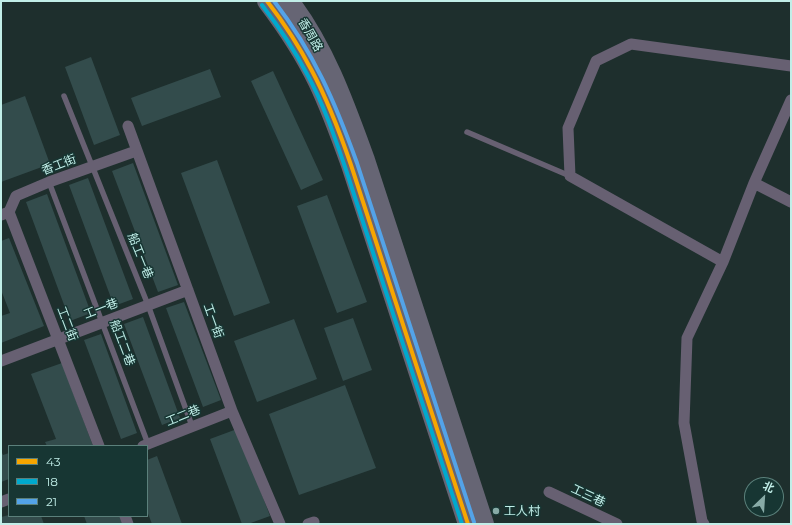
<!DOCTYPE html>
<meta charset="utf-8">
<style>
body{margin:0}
#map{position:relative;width:792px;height:525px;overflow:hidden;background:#1e2f2d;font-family:Montserrat,"Noto Sans SC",sans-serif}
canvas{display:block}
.frame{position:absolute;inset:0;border:2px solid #c1eee8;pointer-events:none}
.legend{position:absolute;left:8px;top:445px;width:140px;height:72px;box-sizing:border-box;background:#173633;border:1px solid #5b807b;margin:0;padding:5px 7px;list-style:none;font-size:12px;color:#c1eee8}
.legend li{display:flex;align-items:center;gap:8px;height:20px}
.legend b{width:20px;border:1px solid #5b807b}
.north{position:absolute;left:744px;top:477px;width:40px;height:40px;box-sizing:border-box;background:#173633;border:1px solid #5b807b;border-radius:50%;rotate:25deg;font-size:11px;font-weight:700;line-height:16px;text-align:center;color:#c1eee8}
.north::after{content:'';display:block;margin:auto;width:14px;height:18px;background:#88aba7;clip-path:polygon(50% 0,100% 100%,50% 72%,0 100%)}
</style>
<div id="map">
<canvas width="792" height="525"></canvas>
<div class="frame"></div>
<ul class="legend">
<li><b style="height:5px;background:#f7a600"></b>43</li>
<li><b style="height:5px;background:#00a9ce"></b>18</li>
<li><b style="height:5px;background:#53a3e8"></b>21</li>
</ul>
<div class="north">北</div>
</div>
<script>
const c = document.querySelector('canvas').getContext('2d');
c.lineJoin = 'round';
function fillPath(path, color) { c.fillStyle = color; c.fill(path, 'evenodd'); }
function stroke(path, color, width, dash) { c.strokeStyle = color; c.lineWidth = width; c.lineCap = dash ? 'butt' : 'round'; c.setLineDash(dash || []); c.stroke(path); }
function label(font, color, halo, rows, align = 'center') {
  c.font = font + ' Montserrat,"Noto Sans SC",sans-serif'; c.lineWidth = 3; c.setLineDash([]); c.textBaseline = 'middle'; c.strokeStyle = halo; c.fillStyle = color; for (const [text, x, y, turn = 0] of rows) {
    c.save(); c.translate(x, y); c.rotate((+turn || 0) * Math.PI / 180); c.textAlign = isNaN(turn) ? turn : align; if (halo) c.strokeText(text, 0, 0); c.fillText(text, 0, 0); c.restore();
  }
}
fillPath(new Path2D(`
 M91,57l29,78 -26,10 -29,-78z
 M210,69l11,28 -79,29 -11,-28z
 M273,71l50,109 -22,10 -50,-109z
 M25,96l25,68 -49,18v-77z
 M217,160l53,143 -36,13 -53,-143z
 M133,163l45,122 -20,7 -46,-121z
 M88,178l45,121 -19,7 -45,-121z
 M47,194l44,119 -21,8 -44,-119z
 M327,195l40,107 -30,11 -40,-107z
 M9,238l35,88 -43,17v-27l9,-3 -9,-23v-49z
 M184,302l37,98 -18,7 -37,-99z
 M143,317l37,101 -18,7 -38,-101z
 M353,318l19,52 -29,11 -19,-53z
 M294,319l23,60 -60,23 -23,-61z
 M101,334l36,99 -16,6 -37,-99z
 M62,363l31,83h-46l-2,-4 11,-3 -25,-65z
 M345,385l31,83 -77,27 -30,-81z
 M237,429l33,87 -22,8h-6l-32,-85z
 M1,451l2,4 6,-2v26l-8,3z
 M157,456l25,68h-30l-5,-13v-51z
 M9,515v1h32l3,8h-43v-7z
 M84,516h36l3,8h-36z`), '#334c4c');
stroke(new Path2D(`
 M64,96l84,209 44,121
 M467,132l103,44
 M49,182l99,262`), '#676072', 5.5);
stroke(new Path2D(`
 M128,126l104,285 48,113
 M754,183l37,-83
 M9,212l90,234
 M1,215l8,-3 7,-16 33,-14 87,-31
 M723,262l-153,-86 -2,-48 28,-67 35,-17 160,22
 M1,361l187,-71
 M143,446l89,-35
 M549,492l68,32
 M1,502l8,-3
 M125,516l3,8
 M308,524l6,-2
 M704,524l-2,-3 -18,-98 3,-85 36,-76 31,-79 37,19`), '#676072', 11);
stroke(new Path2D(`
 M267,1c19,25 37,52 51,81 13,27 23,55 33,83l117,359
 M289,1c36,47 56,104 76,159l119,364`), '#666574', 20);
stroke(new Path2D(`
 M267,1c17,22 32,45 45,70 16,30 28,62 39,94l117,359`), '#f7a600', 4);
stroke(new Path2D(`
 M262,5c17,22 32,44 45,69 16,29 27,61 38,93l117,357`), '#00a9ce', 4);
stroke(new Path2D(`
 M274,1c40,52 61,101 83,162l117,359`), '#53a3e8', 4);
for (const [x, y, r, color] of [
 [496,511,4,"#88aba7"]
]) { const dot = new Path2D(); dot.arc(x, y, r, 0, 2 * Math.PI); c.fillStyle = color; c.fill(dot); stroke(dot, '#173633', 1.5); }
label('12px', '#c1eee8', '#173633', [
 ["香周路",310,35,60],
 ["香工街",59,165,-21],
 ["船工一巷",140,256,68],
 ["工一巷",101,309,-21],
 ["工一街",213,321,70],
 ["工二街",67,324,69],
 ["船工二巷",122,343,69],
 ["工二巷",183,416,-22],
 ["工三巷",588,496,25]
]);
label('12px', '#c1eee8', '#173633', [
 ["工人村",504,511]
], 'left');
</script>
